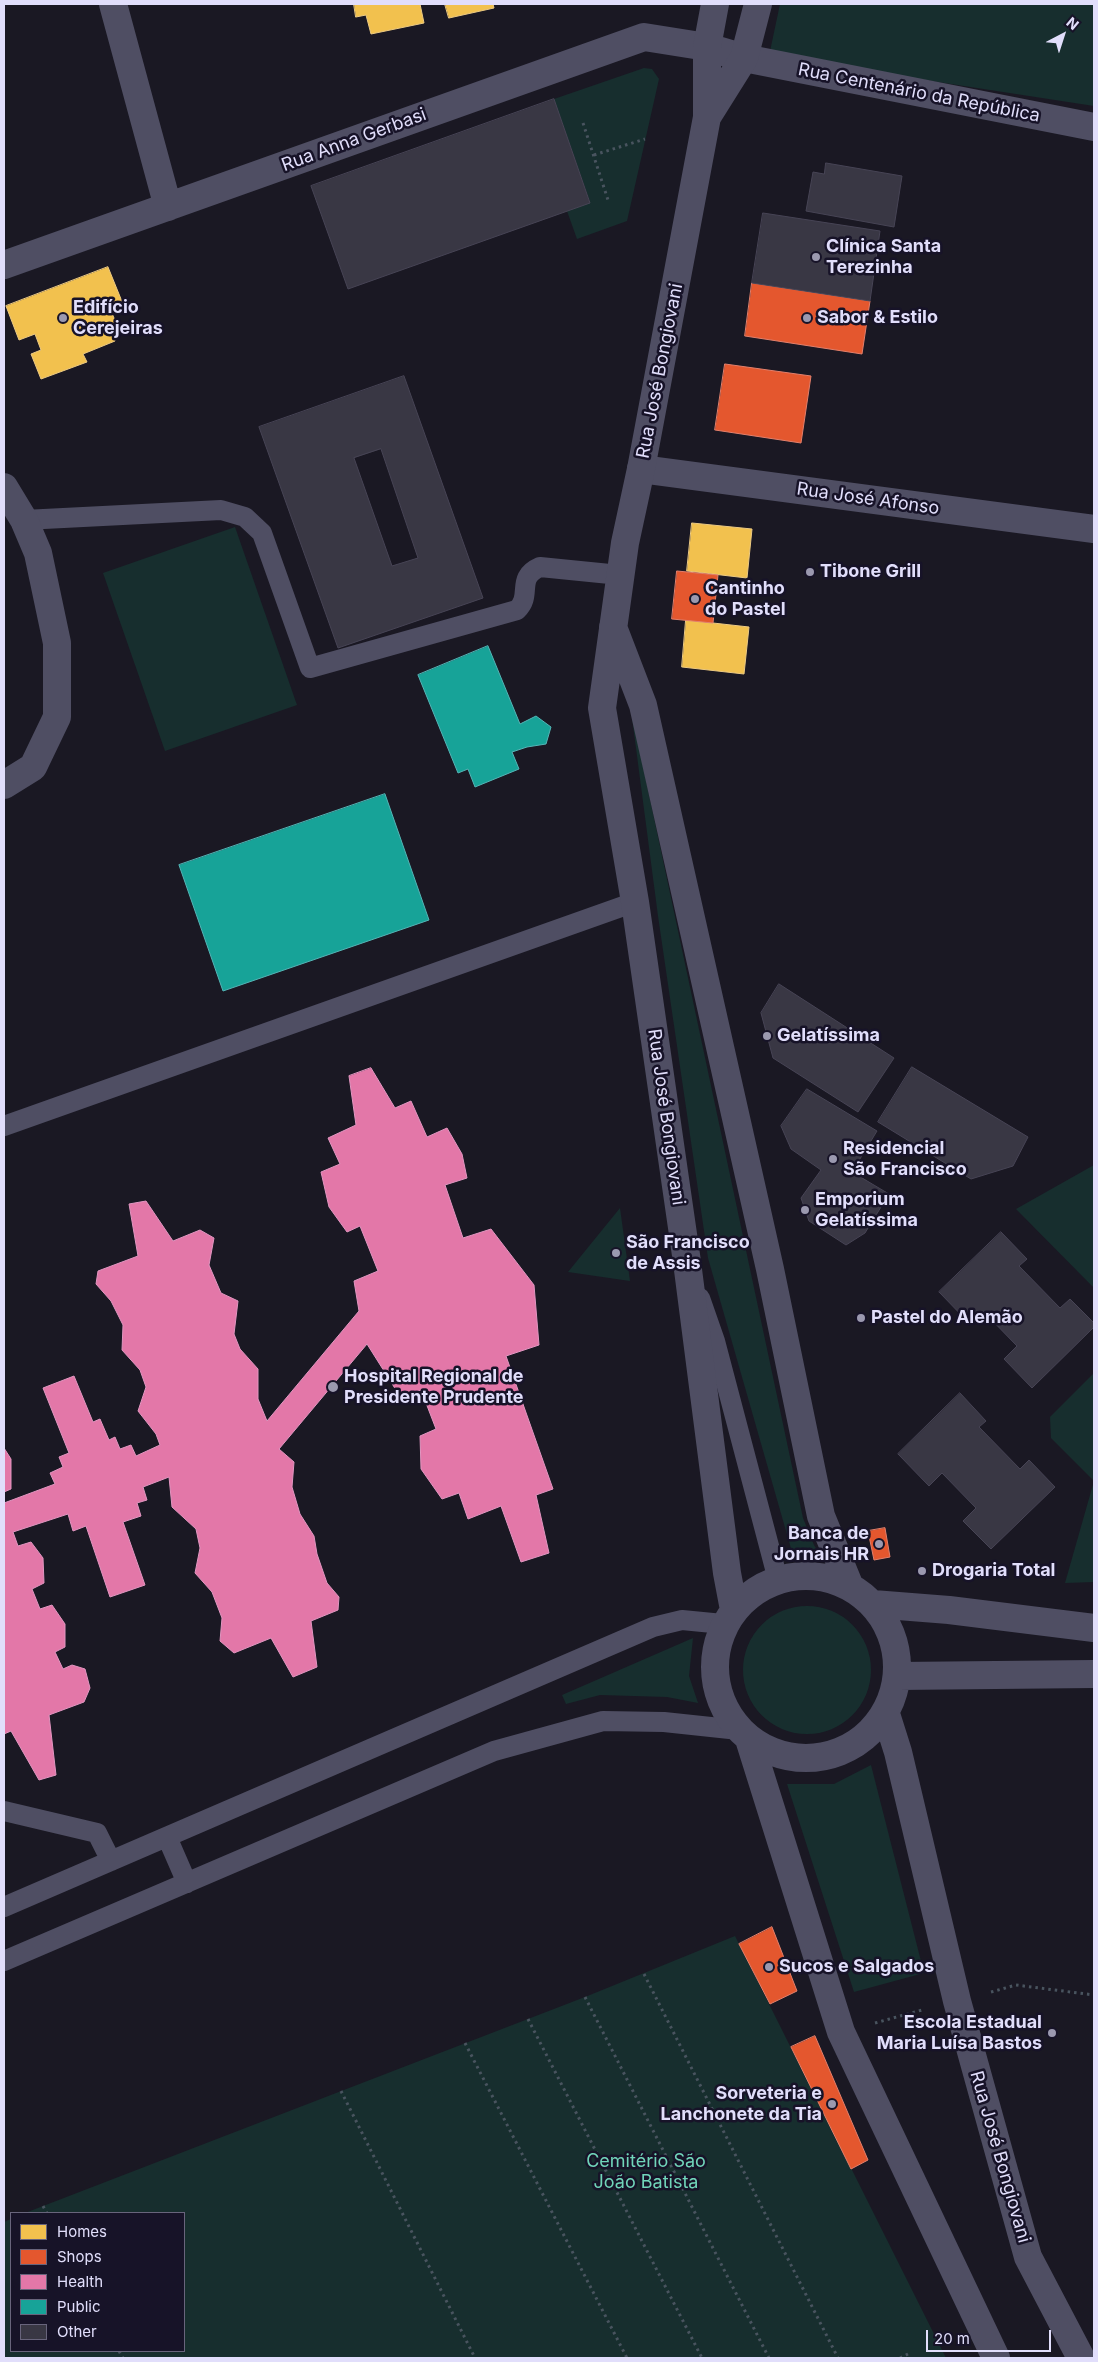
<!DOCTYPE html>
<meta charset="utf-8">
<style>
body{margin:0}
#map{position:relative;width:1098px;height:2362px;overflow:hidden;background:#1a1823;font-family:Inter,sans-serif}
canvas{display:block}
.frame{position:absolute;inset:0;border:5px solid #e1defb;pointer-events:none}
.legend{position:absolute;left:10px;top:2212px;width:175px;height:140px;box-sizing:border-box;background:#171328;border:1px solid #68647c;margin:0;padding:6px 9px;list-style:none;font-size:15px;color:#e1defb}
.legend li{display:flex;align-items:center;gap:10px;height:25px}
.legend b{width:25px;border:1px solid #68647c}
.north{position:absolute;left:1038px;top:10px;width:50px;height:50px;-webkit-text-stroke:4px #171328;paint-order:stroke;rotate:40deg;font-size:14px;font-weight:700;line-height:20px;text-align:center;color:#e1defb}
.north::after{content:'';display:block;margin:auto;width:18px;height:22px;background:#e1defb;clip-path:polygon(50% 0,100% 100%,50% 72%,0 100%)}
.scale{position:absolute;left:926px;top:2330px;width:125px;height:22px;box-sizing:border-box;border:2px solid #e1defb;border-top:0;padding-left:6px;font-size:15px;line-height:18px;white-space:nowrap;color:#e1defb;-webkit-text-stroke:4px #171328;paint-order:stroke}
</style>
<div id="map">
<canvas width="1098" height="2362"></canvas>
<div class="frame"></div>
<ul class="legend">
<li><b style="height:14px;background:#f2c14e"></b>Homes</li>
<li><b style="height:14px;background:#e4572e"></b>Shops</li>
<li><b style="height:14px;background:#e377a8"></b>Health</li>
<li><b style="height:14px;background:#17a398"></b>Public</li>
<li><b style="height:14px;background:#393744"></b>Other</li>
</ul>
<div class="north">N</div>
<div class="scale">20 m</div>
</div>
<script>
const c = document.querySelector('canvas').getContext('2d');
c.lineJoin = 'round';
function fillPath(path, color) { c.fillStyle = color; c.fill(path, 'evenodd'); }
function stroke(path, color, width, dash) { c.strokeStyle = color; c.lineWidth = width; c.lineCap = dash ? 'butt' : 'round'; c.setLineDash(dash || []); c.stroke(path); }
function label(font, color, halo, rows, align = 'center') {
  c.font = font + ' Inter,sans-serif'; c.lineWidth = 5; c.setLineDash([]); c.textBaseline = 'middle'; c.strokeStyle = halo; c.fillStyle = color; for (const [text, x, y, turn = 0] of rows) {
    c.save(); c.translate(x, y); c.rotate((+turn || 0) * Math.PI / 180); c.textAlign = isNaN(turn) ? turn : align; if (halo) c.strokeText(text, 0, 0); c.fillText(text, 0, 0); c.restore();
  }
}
fillPath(new Path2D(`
 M780,4h314v102l-325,-50z
 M644,68l8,1 7,10 -32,142 -50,18 -10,-28 23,-9 -36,-103z
 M235,527l62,178 -132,46 -62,-178z
 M631,710l172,808 11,27 9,15 -19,-3 -10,2 -86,-301 -50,-342z
 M1094,1165v123l-78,-79z
 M620,1208l10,73 -62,-9z
 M1094,1373v209l-29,1 29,-102 -43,-43 -1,-21z
 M743 1670a64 64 0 1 1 128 0a64 64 0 1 1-128 0Z
 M693,1638l-4,38 9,27 -31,-6 -67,-2 -34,9 -4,-9z
 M871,1765l53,208 -70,19 -67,-208h47z
 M735,1936l211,422h-942v-136l7,-3v132h173v-138h-159l560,-216z`), '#172e2e');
const homes = new Path2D(`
 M354,4h66l4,19 -53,11 -5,-19 -10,2z
 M445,4h48l1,4 -45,10z
 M108,267l15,37 -13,5 8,18 -7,3 4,11 -32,13 4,8 -46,17 -10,-25 10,-4 -6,-16 -16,6 -13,-34z
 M692,523l60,6 -5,49 -60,-7z
 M686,620l63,7 -5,47 -62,-7z`);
fillPath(homes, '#f2c14e');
stroke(homes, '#edca82', 1);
const shops = new Path2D(`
 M752,283l118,18 -8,53 -117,-18z
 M725,364l86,12 -10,67 -86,-13z
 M677,571l41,4 -5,48 -41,-4z
 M885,1528l5,29 -16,3 -6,-29z
 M772,1927l25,64 -27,13 -31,-60z
 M815,2036l53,124 -17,9 -60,-122z`);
fillPath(shops, '#e4572e');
stroke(shops, '#e3806c', 1);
const health = new Path2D(`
 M371,1068l24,40 16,-7 16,36 20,-9 15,26 5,24 -22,7 18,53 28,-9 43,56 5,60 -33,11 47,133 -17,6 13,58 -28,9 -20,-56 -33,13 -9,-26 -17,6 -21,-30 -1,-33 16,-7 -15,-39 -20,8 -34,-54 -88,105 15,13 -2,25 8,27 14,22 3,18 10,29 12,14 -1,13 -27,11 6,46 -24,10 -22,-39 -37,15 -14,-12 2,-23 -10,-26 -17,-19 5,-25 -4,-19 -24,-22 -3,-30 -26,10 4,13 -10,3 4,13 -18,6 22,63 -35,12 -24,-71 -13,5 -5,-17 -55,18 5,14 13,-4 12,16 1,25 -12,6 8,20 12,-4 13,19v23l-10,5 8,17 9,-4 13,4 5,19 -6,14 -35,13 7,60 -17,5 -28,-49 -7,3v-231l51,-19 -5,-11 13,-6 -4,-10 10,-4 -26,-65 31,-12 19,46 7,-3 9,21 6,-3 5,12 11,-4 5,11 24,-11 -4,-11 -18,-23 8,-24 -6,-17 -18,-20 1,-25 -12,-24 -15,-17 2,-13 40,-15 -9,-52 17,-3 27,40 27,-11 14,8 -5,27 12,28 17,8 -4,33 6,15 18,20v30l9,22 92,-110 -5,-30 24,-10 -18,-45 -13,6 -18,-25 -8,-35 19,-8 -12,-26 28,-13 -7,-49z
 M4,1448l7,11v30l-7,3z`);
fillPath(health, '#e377a8');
stroke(health, '#e296c1', 1);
const public = new Path2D(`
 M488,646l32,78 16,-8 15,11 -5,17 -19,3 -15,5 7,17 -44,18 -7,-18 -10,4 -40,-98z
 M385,794l44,126 -206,71 -44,-126z`);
fillPath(public, '#17a398');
stroke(public, '#54b5b6', 1);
const building = new Path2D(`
 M554,99l36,104 -242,86 -37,-103z
 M826,163l76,13 -8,51 -88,-16 7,-39 11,2z
 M763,213l117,18 -10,70 -118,-18z
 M404,376l79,222 -145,50 -79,-221zM381,449l37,109 -26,8 -38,-108z
 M779,984l115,74 -36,54 -85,-54 -12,-45z
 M912,1067l116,70 -15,29 -42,13 -93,-57z
 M807,1089l70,42 -25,41 37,22 -24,39 -19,12 -37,-24 -8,-23 20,-28 -30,-21 -10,-23z
 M1001,1232l26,27 -8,7 41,42 10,-9 24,24v4l-62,61 -28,-29 13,-13 -34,-35 -13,13 -31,-32z
 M960,1393l26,28 -7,6 41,42 9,-9 26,27 -64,62 -28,-28 13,-13 -34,-35 -13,13 -31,-32z`);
fillPath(building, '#393744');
stroke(building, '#474455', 1);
stroke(new Path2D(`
 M583,123l25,77
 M594,155l51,-16
 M644,1974l194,384
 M991,1992l25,-7 78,10
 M585,1997l184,361
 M528,2019l174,339
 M875,2023l47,-13
 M465,2043l162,315
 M341,2091l134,267
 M43,2206l4,7
 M119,2351l4,7
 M900,2358l8,-4`), '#49545f', 3, [2.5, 4]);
stroke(new Path2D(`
 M24,520l197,-10 24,7 17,16 48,135 207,-58c16,-15 -2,-32 23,-43l80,8
 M4,1126l631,-224
 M700,1298l15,43 63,239
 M4,1811l93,22 14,28
 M167,1837l20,46
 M4,1907l649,-280 29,-7 41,4
 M4,1961l490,-210 109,-30 61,1 75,8`), '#4f4e63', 20);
stroke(new Path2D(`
 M113,4l55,203
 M4,265l640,-228 63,10 37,11 350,69
 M641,469l453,60
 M4,487l20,33 14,33 19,90v74l-24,50 -29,18`), '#4f4e63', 28);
stroke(new Path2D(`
 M715,4l-8,43v70l-66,352 -16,74 -23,165 33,194 52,360 40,311 7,37
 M707,117l37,-59 14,-54
 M613,627l30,78 127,564 51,247 29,71
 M715 1667a91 91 0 1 1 182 0a91 91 0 1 1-182 0Z
 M873,1604l76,6 145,18
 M898,1676l196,-2
 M886,1714l12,38 59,249 71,256 53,101
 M749,1739l92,293 155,326`), '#4f4e63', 28);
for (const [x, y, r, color] of [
 [816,257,5,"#9b99af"],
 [63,318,5,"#9b99af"],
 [807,318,5,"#9b99af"],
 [810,572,5,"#9b99af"],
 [695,599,5,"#9b99af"],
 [767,1036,5,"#9b99af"],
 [833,1159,5,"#9b99af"],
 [805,1210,5,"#9b99af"],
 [616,1253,5,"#9b99af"],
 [861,1318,5,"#9b99af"],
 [333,1387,6,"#9b99af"],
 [879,1544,5,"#9b99af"],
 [922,1571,5,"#9b99af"],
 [769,1967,5,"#9b99af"],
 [1052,2033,5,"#9b99af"],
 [832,2104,5,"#9b99af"]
]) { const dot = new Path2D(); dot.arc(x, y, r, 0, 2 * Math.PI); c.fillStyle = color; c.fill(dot); stroke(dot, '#171328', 2); }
label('18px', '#e1defb', '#171328', [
 ["Rua Centenário da República",919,93,11],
 ["Rua Anna Gerbasi",354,140,-20],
 ["Rua José Bongiovani",660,371,-79],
 ["Rua José Afonso",868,499,8],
 ["Rua José Bongiovani",666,1117,82],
 ["Rua José Bongiovani",1000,2157,74]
]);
label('bold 18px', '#e1defb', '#171328', [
 ["Clínica Santa",826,247],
 ["Terezinha",826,268],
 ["Edifício",73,308],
 ["Cerejeiras",73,329],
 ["Sabor & Estilo",817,318],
 ["Tibone Grill",820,572],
 ["Cantinho",705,589],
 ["do Pastel",705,610],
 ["Gelatíssima",777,1036],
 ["Residencial",843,1149],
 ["São Francisco",843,1170],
 ["Emporium",815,1200],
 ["Gelatíssima",815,1221],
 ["São Francisco",626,1243],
 ["de Assis",626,1264],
 ["Pastel do Alemão",871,1318],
 ["Hospital Regional de",344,1377],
 ["Presidente Prudente",344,1398],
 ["Banca de",869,1534,"right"],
 ["Jornais HR",869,1555,"right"],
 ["Drogaria Total",932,1571],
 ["Sucos e Salgados",779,1967],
 ["Escola Estadual",1042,2023,"right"],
 ["Maria Luísa Bastos",1042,2044,"right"],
 ["Sorveteria e",822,2094,"right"],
 ["Lanchonete da Tia",822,2115,"right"]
], 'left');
label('18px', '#71d5ba', '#171328', [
 ["Cemitério São",646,2162],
 ["João Batista",646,2183]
]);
</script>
